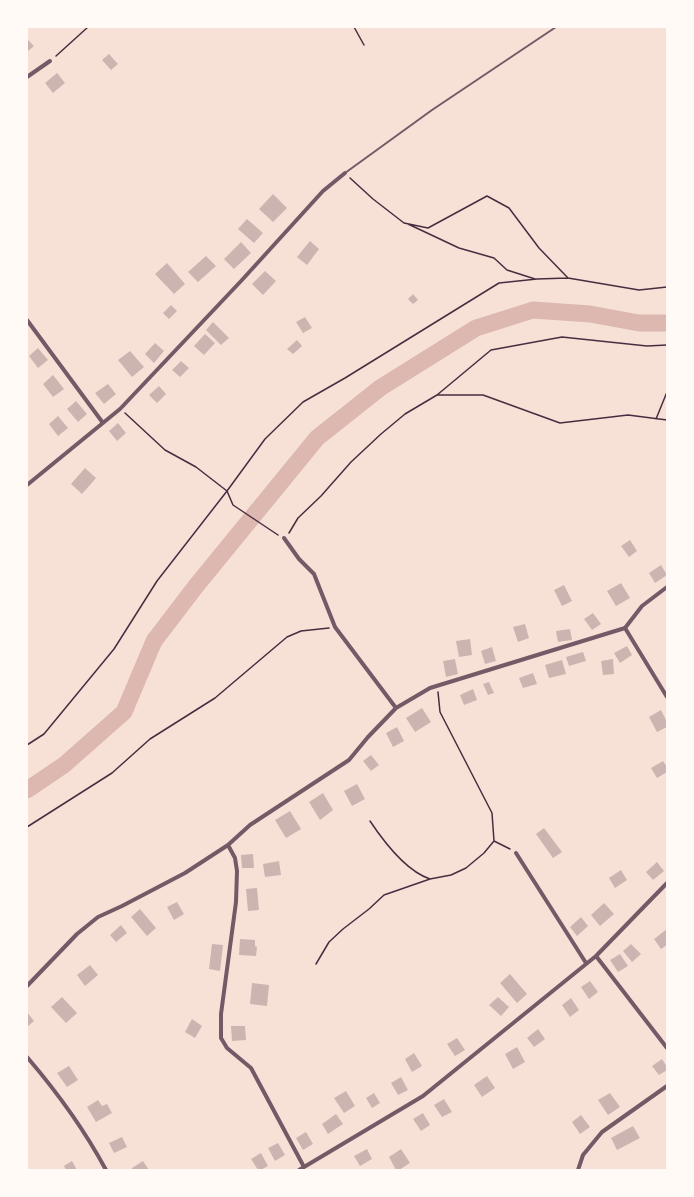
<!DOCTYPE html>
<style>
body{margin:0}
#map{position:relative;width:694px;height:1197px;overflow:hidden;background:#f7e1d7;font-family:Mulish,sans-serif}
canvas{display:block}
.frame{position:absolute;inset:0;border:28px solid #fffaf5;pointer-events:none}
</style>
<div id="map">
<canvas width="694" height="1197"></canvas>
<div class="frame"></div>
</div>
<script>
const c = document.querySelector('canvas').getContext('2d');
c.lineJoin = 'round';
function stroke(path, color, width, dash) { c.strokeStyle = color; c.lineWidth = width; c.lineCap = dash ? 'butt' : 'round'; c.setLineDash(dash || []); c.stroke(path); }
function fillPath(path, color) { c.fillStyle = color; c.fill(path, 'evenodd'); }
stroke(new Path2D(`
 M27,790l37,-25 60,-53 30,-71 42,-55 121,-148 63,-50 96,-60 57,-18 57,4 49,9h28`), '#dcb8b0', 17);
fillPath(new Path2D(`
 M27,39l7,7 -7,6z
 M109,54l9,10 -7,6 -9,-10z
 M57,73l8,10 -12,10 -8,-10z
 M273,194l14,14 -14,14 -14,-13z
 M247,219l16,14 -9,10 -16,-14z
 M310,241l9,8 -12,16 -10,-8z
 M241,242l10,11 -17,16 -10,-10z
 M206,256l10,10 -18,16 -10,-10z
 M167,263l18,21 -11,10 -19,-20z
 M265,271l11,10 -13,14 -11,-11z
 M413,294l5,6 -5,4 -5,-5z
 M171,305l6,6 -8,8 -6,-6z
 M305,317l7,11 -9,5 -7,-11z
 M213,322l16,16 -8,7 -15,-15z
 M205,334l10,9 -11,12 -10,-9z
 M297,340l5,6 -9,8 -6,-5z
 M155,343l9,8 -10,12 -9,-9z
 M38,348l10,12 -10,8 -9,-12z
 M130,351l14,16 -12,10 -14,-17z
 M181,361l8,7 -9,9 -8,-7z
 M53,375l11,14 -11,8 -10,-13z
 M108,384l8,10 -12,10 -9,-11z
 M159,386l7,8 -9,9 -8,-8z
 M76,401l11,13 -9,8 -11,-13z
 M58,416l10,12 -10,8 -9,-12z
 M118,423l8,10 -9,8 -8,-10z
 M85,468l11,10 -14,16 -11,-10z
 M630,540l7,11 -8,6 -8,-11z
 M661,565l6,10 -12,8 -6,-10z
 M621,583l9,15 -14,8 -9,-15z
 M564,585l8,16 -10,5 -8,-16z
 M593,613l8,11 -9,6 -8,-11z
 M525,624l4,14 -11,4 -5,-15z
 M570,629l2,11 -14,2 -2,-11z
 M470,639l2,16 -13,2 -3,-16z
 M627,646l5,9 -12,8 -6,-10z
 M492,647l4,14 -11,3 -4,-13z
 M583,652l3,9 -17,5 -3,-9z
 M455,659l3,15 -12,3 -3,-16z
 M613,659l1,15 -11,1 -2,-14z
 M562,660l4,14 -17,4 -4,-13z
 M533,673l4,11 -14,4 -4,-10z
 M489,682l5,11 -6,2 -5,-11z
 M473,689l4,11 -13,5 -4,-10z
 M422,708l9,14 -16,10 -9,-14z
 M661,710l6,12v5l-10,5 -8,-15z
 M397,727l7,14 -11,6 -7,-14z
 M371,755l8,10 -8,6 -8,-10z
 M663,761l4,6v5l-10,6 -6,-10z
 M357,784l8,15 -13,7 -8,-15z
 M323,793l10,17 -13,10 -11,-18z
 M290,811l11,18 -15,9 -11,-18z
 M544,828l18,24 -9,6 -17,-24z
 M253,854l1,14h-12l-1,-13z
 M279,861l2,14 -16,2 -2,-13z
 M657,862l7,9 -11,9 -7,-8z
 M621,870l6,10 -12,8 -6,-10z
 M257,888l2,22 -11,1 -2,-22z
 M177,902l7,12 -10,6 -7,-13z
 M604,903l10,11 -14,12 -9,-11z
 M140,909l16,19 -9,8 -16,-19z
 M581,917l7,9 -11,10 -7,-9z
 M121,925l6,8 -11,9 -6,-7z
 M667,929v16l-6,4 -7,-10z
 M240,939l15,1v6l2,1 -1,9 -17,-1z
 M212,944l11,1 -3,26 -11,-2z
 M631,944l10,10 -9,8 -9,-11z
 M620,954l8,12 -10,6 -8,-12z
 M90,965l8,10 -13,11 -8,-11z
 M510,974l17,20 -10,9 -17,-20z
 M590,981l8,11 -9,7 -8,-12z
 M252,983l17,2 -2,21 -17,-2z
 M62,997l15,16 -11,10 -15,-16z
 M498,997l11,10 -8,9 -12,-11z
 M571,998l8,12 -9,7 -8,-12z
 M27,1012l7,9 -7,6z
 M192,1019l10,7 -7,12 -10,-6z
 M231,1026h14l1,14 -14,1z
 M538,1029l7,10 -11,8 -7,-9z
 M457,1038l8,12 -10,6 -8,-12z
 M517,1047l8,15 -12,7 -8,-15z
 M414,1053l8,13 -10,6 -7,-13z
 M662,1059l5,8v3l-8,5 -7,-9z
 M69,1066l9,14 -11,7 -10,-14z
 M487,1076l8,12 -13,9 -8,-12z
 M401,1077l7,13 -10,5 -7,-12z
 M346,1091l9,15 -11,7 -10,-15z
 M374,1093l6,10 -8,5 -6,-10z
 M610,1093l10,14 -12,8 -10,-15z
 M444,1099l8,13 -10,5 -8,-12z
 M98,1100l4,6 5,-2 5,9 -16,9 -9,-15z
 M423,1113l7,12 -9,6 -8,-12z
 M336,1114l7,10 -15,10 -6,-10z
 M581,1115l9,12 -10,7 -8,-12z
 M633,1126l7,12 -23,12 -6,-12z
 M306,1132l7,12 -10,6 -7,-12z
 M122,1137l5,10 -13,6 -5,-10z
 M278,1143l7,12 -10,6 -7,-13z
 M367,1149l5,10 -12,7 -6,-10z
 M401,1149l9,14 -11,7h-3l-7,-13z
 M261,1153l7,13 -7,4h-3l-7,-11z
 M72,1161l5,9h-11l-2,-4z
 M143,1161l6,9h-16l-1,-2z`), '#ccb4b1');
stroke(new Path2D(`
 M354,27l10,18
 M56,56l32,-29
 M350,178l23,21 31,24 24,5 59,-32 22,12 30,40 29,30 71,12 28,-3
 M408,224l51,24 35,10 13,12 28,9
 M437,395l54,-45 71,-13 85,9 20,-1
 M125,413l40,37 31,17 31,24 6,14 45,30
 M656,419l11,-27
 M289,533l9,-15 23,-22 30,-34 30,-28 24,-20 32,-19h46l77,28 68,-8 39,5
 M438,692l2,20 52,101 2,28 16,8
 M27,745l17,-11 70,-85 43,-68 70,-90 38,-52 38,-37 42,-24 154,-95 38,-4 31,-1
 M370,821c14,21 36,50 60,58
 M27,827l85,-54 38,-34 65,-41 72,-61 14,-6 28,-3
 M316,964l13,-22 14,-13 26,-20 15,-14 46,-16 21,-4 15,-7 18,-15 10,-12`), '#4a2c40', 1.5);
stroke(new Path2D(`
 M345,173l87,-63 124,-83`), '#755966', 2);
stroke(new Path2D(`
 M27,77l23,-16
 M27,320l76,103
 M27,485l93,-76 122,-129 81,-89 22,-18
 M284,538l15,21 15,15 21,53 61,81
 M625,628l42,69
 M228,845l7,13 2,13 -1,31 -15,112v24l6,10 24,20 53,99
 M516,853l70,110
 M596,956l71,92
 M27,986l50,-52 21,-17 24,-11 63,-33 43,-28 22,-20 99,-65 19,-23 28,-29 34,-20 195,-60 17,-22 25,-19
 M27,1057c30,35 57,72 79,113
 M299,1170l124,-74 173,-140 71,-73
 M578,1170l5,-15 19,-23 65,-46`), '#755966', 4);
</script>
